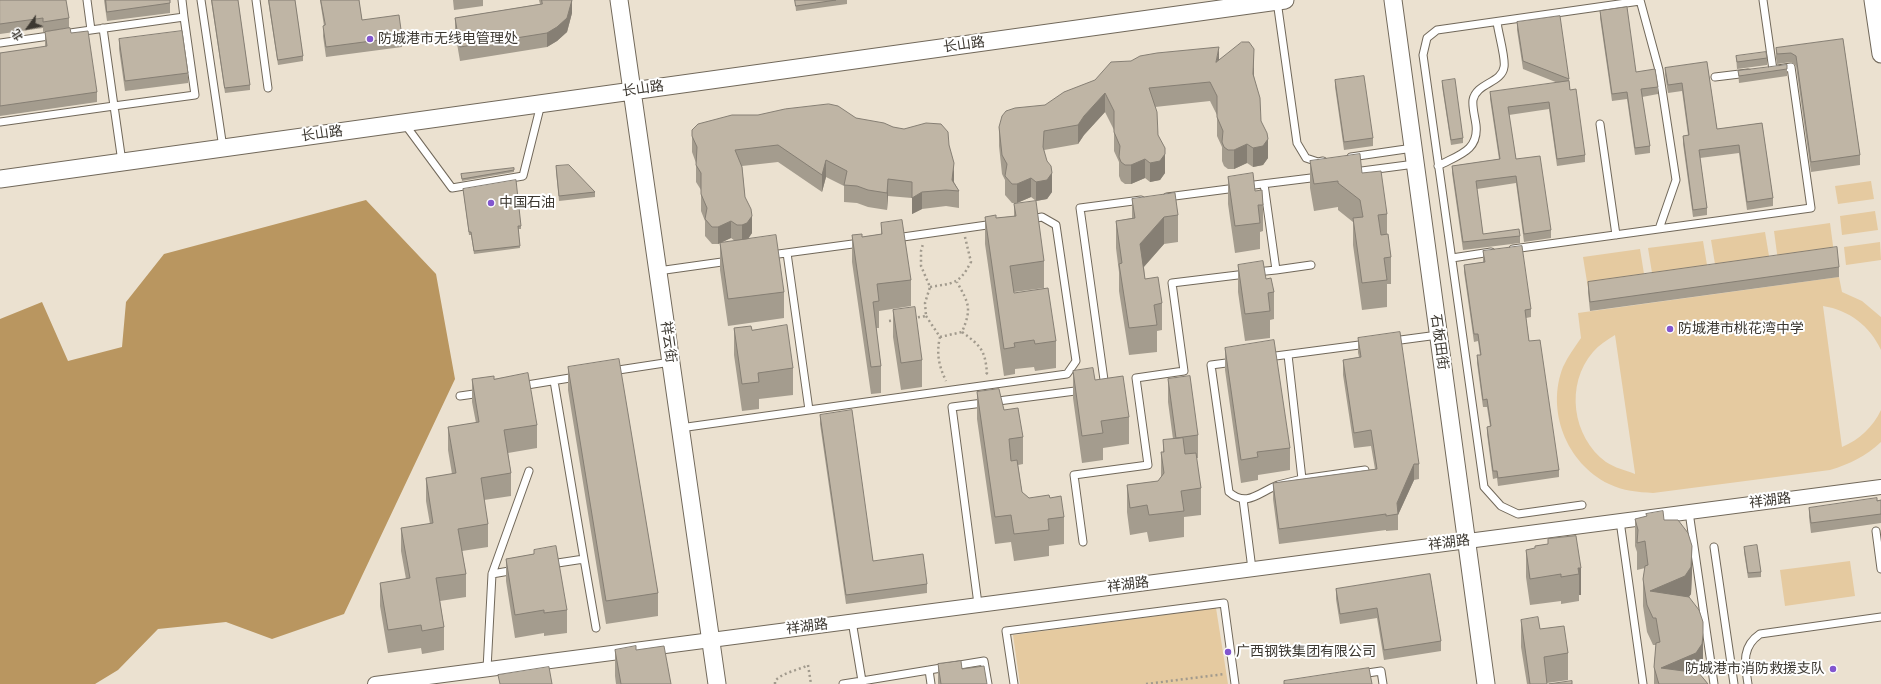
<!DOCTYPE html>
<meta charset="utf-8">
<style>
body{margin:0}
#map{position:relative;width:1881px;height:684px;overflow:hidden;background:#ebe1d0;font-family:Bitter,"Noto Sans SC",serif}
canvas{display:block}
.north{position:absolute;left:8px;top:8px;width:40px;height:40px;-webkit-text-stroke:3px #fff;paint-order:stroke;rotate:237deg;font-size:11px;font-weight:700;line-height:16px;text-align:center;color:#3c3831}
.north::after{content:'';display:block;margin:auto;width:14px;height:18px;background:#3c3831;clip-path:polygon(50% 0,100% 100%,50% 72%,0 100%)}
</style>
<div id="map">
<canvas width="1881" height="684"></canvas>
<div class="north">北</div>
</div>
<script>
const c = document.querySelector('canvas').getContext('2d');
c.lineJoin = 'round';
function fillPath(path, color) { c.fillStyle = color; c.fill(path, 'evenodd'); }
function stroke(path, color, width, dash) { c.strokeStyle = color; c.lineWidth = width; c.lineCap = dash ? 'butt' : 'round'; c.setLineDash(dash || []); c.stroke(path); }
function label(font, color, halo, rows, align = 'center') {
  c.font = font + ' Bitter,"Noto Sans SC",serif'; c.lineWidth = 4; c.setLineDash([]); c.textBaseline = 'middle'; c.strokeStyle = halo; c.fillStyle = color; for (const [text, x, y, turn = 0] of rows) {
    c.save(); c.translate(x, y); c.rotate((+turn || 0) * Math.PI / 180); c.textAlign = isNaN(turn) ? turn : align; if (halo) c.strokeText(text, 0, 0); c.fillText(text, 0, 0); c.restore();
  }
}
fillPath(new Path2D(`
 M1871,181l3,18 -36,5 -3,-18z
 M1875,211l3,19 -36,5 -2,-19z
 M1830,223l4,30 -56,8 -4,-30z
 M1765,232l5,30 -54,8 -5,-30z
 M1703,241l5,30 -55,8 -5,-31z
 M1880,242l1,18 -35,5 -2,-18z
 M1640,249l5,31 -57,8 -5,-31z
 M1839,277l3,15 20,9 19,16v33c-11,-24 -32,-40 -58,-44l19,141c17,-7 31,-20 39,-37v32c-15,14 -31,22 -51,28l-177,23c-15,-1 -30,-2 -44,-9 -43,-21 -63,-74 -46,-117 5,-11 12,-20 18,-29l-3,-25zM1615,335l20,138v1c-10,-4 -20,-6 -29,-12 -34,-25 -41,-78 -13,-110 6,-7 14,-12 22,-17z
 M1850,561l5,35 -70,10 -5,-36z
 M1216,608l12,76h-208l-7,-49z`), '#e5caa0');
fillPath(new Path2D(`
 M366,200l70,74 19,105 -111,235 -72,25 -46,-17 -68,7 -40,41 -23,14h-95v-365l42,-17 26,59 54,-14 4,-45 38,-48z`), '#b99660');
const service = new Path2D(`
 M87,0l4,30 93,-13 -2,-17
 M201,0l22,148
 M256,0l12,88
 M1640,0l19,70 17,110 -17,49
 M1763,0l10,70
 M1277,1l20,142 9,15 12,4 5,-1
 M103,28l11,78 81,-11 -11,-78
 M0,43l91,-13
 M1715,77l33,-4
 M0,122l114,-16 8,56
 M404,123l48,65 71,-12 18,-72
 M1600,124l16,111
 M1351,157l62,-9
 M1438,166c20,-11 41,-15 38,-41 -1,-8 -4,-18 -3,-25 3,-17 29,-17 31,-33 2,-8 -6,-35 -7,-45
 M1354,172l61,-8
 M1264,184l12,86 35,-5
 M1246,186l73,-9
 M1167,197l69,-9
 M896,238l98,-14
 M1513,249l298,-41 -20,-141 -13,2
 M787,253l22,157
 M771,255l89,-12
 M1452,258l39,-6
 M658,271l71,-10
 M1256,272l20,-2
 M1393,341l45,-6
 M1268,357l99,-13
 M1234,362l-23,3 18,127c18,16 30,0 49,-7 8,-2 16,-4 24,-6l-14,-124
 M612,371l59,-9
 M521,386l55,-9
 M1105,387l-25,-179 61,-8
 M460,396l21,-3
 M680,428l387,-54 9,-13 -20,-136 -14,-8 -11,2
 M1302,479l63,-9
 M1243,499l9,70
 M1582,505l-64,9 -17,-8 -17,-19 -61,-432 4,-17 10,-8 203,-29
 M1689,512l25,172
 M1620,521l23,163
 M1876,531l5,38
 M1083,542l-9,-67 74,-10 -12,-87 48,-7 -12,-88 74,-9
 M1714,547l20,137
 M584,559l12,69
 M551,564l33,-5 -30,-178
 M492,574l23,-4
 M978,604l-26,-197 131,-17
 M487,669l5,-95 37,-103
 M929,670l2,14
 M1361,674l20,-3 2,13
 M862,681l122,-20 4,23
 M843,684l19,-3 -10,-60
 M1014,684l-8,-53 218,-28 11,81
 M1748,684c-3,-20 -7,-37 12,-50l121,-17`);
const minor = new Path2D(`
 M375,684l1506,-197`);
const tertiary = new Path2D(`
 M619,0l98,684
 M1393,0l93,684
 M1873,0l8,54
 M0,179l1285,-179`);
const secondary = new Path2D(`
 M1875,0l6,12`);
stroke(service, '#71685a', 9);
stroke(minor, '#71685a', 16);
stroke(tertiary, '#71685a', 19);
stroke(secondary, '#71685a', 21);
stroke(new Path2D(`
 M930,287c23,-4 29,-2 41,-25l-6,-25
 M926,316l14,21c-4,17 -1,29 6,44
 M913,318l13,-2 -1,-13 5,-16 -9,-21v-15l2,-7
 M889,321l7,-1
 M962,332c19,14 23,18 25,41l-2,2
 M940,337l22,-5c10,-24 7,-28 -5,-50
 M775,684v-3c8,-9 22,-10 33,-16l3,19
 M1146,684l79,-10`), '#a19a8d', 2.5, [2, 3]);
stroke(service, '#fff', 7);
stroke(minor, '#fff', 14);
stroke(tertiary, '#fff', 17);
stroke(secondary, '#fff', 19);
fillPath(new Path2D(`
 M0,0l69,18v10l-26,4v-4l-43,6z
 M104,0h66v13l-63,8z
 M211,0h27l12,85v5l-25,3z
 M268,0h27l8,56v5l-25,4z
 M320,0h39l3,20 40,17v10l-76,10 -3,-21 1,-10z
 M453,0h30v6l-29,4z
 M539,0h33v13l-5,19 -10,9 -10,6 -87,14 -5,-29v-14l85,-14z
 M795,0h52v4l-51,7z
 M1600,11l36,61 22,15v7l-16,3 8,49v7l-15,2 -8,-56 -15,2 -12,-83z
 M1517,22l52,57 1,11 15,65v7l-28,4 -8,-57 -40,6 7,44 35,71v8l-27,4 -8,-59 -39,6 6,45 37,2v7l-57,7 -11,-77v-7l47,-7 -9,-60v-7l68,-9 -35,-14 -6,-39z
 M45,32l26,1 26,59v10l-97,14v-63l45,-6z
 M119,39l69,34v10l-63,8 -6,-42z
 M1843,39l17,116v10l-49,7 -15,-106 -5,-4 -14,2 -1,-6v-10z
 M1736,56l31,2v7l-30,4z
 M1219,60l35,8v8l7,45 7,37 -5,7 -10,2 -6,-4 -13,6h-6l-4,-3 -2,-5v-14l-5,-11v-21l-7,-14 -55,6 3,28 7,38 -5,7 -10,2 -5,-4 -14,6h-6l-4,-3 -2,-5v-14l-5,-11v-21l-9,-18 -21,23 -6,9 -34,6 8,42 -5,7 -11,2 -5,-4 -14,6h-5l-7,-8v-15l-3,-6 -3,-28v-19l46,-22z
 M1707,62l10,67 45,-6 11,75v8l-26,4 -8,-57 -39,5 7,50v7l-14,2 -10,-73v-8l5,-1 -6,-44 -14,2 -3,-18v-7z
 M1787,69v7l-48,7 -1,-12z
 M1335,80l38,58v8l-29,4 -9,-63z
 M1442,81l21,57v5l-12,2 -9,-59z
 M856,118l37,9 56,18 5,34v3l5,9v17l-13,-2 -24,3 -10,5v-16l-24,-2 -1,14 -19,-3 -11,-4 -13,-1v-16l-18,-9 -4,15 -44,-30 -36,4 3,31 7,36 -4,6 36,53v26l-56,8 -8,-56v-27l-2,1h-6l-7,-8v-15l-4,-10v-21l-5,-8v-19l-4,-11v-16zM731,238l4,3 -15,2z
 M1310,161l52,12 25,41v20l4,23v27h-4v23l-25,3 -9,-65v-23l-15,-12v-3l-24,4 -4,-23z
 M556,166l39,26v5l-36,4 -3,-30z
 M514,168v4l-52,9 -1,-7z
 M1228,177l27,14 8,14v26l-3,1v17l-25,4 -7,-49z
 M463,189l58,37v3h-3l2,19 -46,6 -3,-19h-2z
 M1132,199l46,16v27l-14,2 -20,23 1,12 17,24v27l-5,1v21l-28,3 -10,-64v-19l-3,-24v-27l16,-3z
 M1014,204l30,57v27l-30,4v1l42,48v27l-21,3 -1,-4 -19,2v5l-11,2 -19,-132v-27l11,1 18,-2z
 M881,223l30,57v26l-32,5v17h-3l5,38v27l-10,1 -19,-132v-27l10,2 19,-3z
 M1483,251l48,58v8l-5,1 3,23 30,129v7l-61,9 -1,-8 -4,1 -6,-45v-7l3,-1 -3,-19h-4l-6,-44v-8h3l-2,-14 -4,1 -10,-70v-7l19,-3z
 M1238,265l28,14 8,13v27l-4,1v18l-25,3 -7,-49z
 M1839,267v10l-249,34 -2,-19v-10z
 M893,310l29,50v27l-21,3 -8,-53z
 M734,328l18,2 41,38v27l-34,4v10l-17,2 -8,-56z
 M1358,338l61,126v15l-5,1 -16,35v15l-12,1v-1l-107,14 -6,-45v-16l102,-14 -4,-23 -17,2 -11,-73v-15l16,-3 -1,-4z
 M1225,348l65,100v22l-32,5v5l-17,3 -16,-113z
 M568,367l90,226v23l-52,8 -38,-234z
 M1073,371l22,9 34,37v27l-26,4v12l-21,3 -9,-65z
 M472,379h22l43,46v23l-29,5 3,20v23l-27,4 4,24v23l-26,4 4,23v23l-26,4 4,26v23l-22,4 -1,-6 -33,5 -8,-47v-23l26,-4 -5,-28v-23l29,-4 -4,-23v-23l26,-4 -4,-24v-23l28,-4 -4,-21z
 M1168,379l30,56v23h-2l5,30v27l-17,2v20l-35,5 -2,-10 -17,3 -3,-23v-27l31,-4 3,-4v-25h2v-12l10,-1 -5,-37z
 M977,392l27,18 19,27v27l-5,1 4,27 7,6h21l14,19v27l-15,2v10l-35,5 -3,-19 -16,2 -18,-125z
 M820,415l53,146 54,23v9l-81,11 -26,-180z
 M1881,500v23l-70,10 -2,-16v-9z
 M1635,519l29,1 28,53 -1,21 -2,3 14,64 -1,10 -2,3 8,10h-54v-17l2,-22h-3l-6,-13 -4,-26v-27l2,-11 -8,2v-18l-2,-6z
 M1576,536l5,59h-2v6l-18,3v-3l-31,4 -4,-28v-27l9,-1v-3l13,-2v-5z
 M1744,547l17,25v5l-13,1 -4,-26z
 M534,550l33,60v23l-23,3v-3l-29,5 -9,-57v-22l28,-5z
 M1430,574l11,67v10l-57,9 -7,-42 -37,6 -4,-25v-10z
 M1521,620l19,9 28,24v27l-21,3v1h-20l-6,-37z
 M615,650h21l35,34h-55l-1,-8z
 M938,664l24,5 25,15h-49z`), '#a49c8e');
fillPath(new Path2D(`
 M572,0v13l-5,19 -10,9 -10,6v-14z
 M1219,47v19l-3,-4z
 M1254,49v19l-1,25v-19z
 M1105,93v19l-21,23 -6,9v-19l6,-9z
 M1268,139v19l-5,7 -10,2v-19z
 M1247,144v19l-13,6v-19z
 M1165,154v19l-5,7 -10,2v-19z
 M1145,159v19l-14,6v-19z
 M826,160v17l-4,15v-17z
 M954,163v16l-1,12 -1,-11z
 M1052,173v19l-5,7 -11,2v-19z
 M1031,178v19l-14,6v-19z
 M888,179v17l-1,14v-17z
 M922,192v17l-10,5v-16z
 M752,216v17l-5,7 -5,2v-17z
 M1164,217v27l-24,27v-27z
 M731,221v17l-13,6v-17z
 M1414,464v16l-16,35 -1,-12z
 M1692,546v27l-1,21 -6,9 -35,-12z
 M1578,568h3v27h-2v-21z
 M1703,635v26l-1,10 -6,9 -35,-12z`), '#867f74');
const building = new Path2D(`
 M0,0h66l3,18 -26,4v-4l-43,6z
 M106,0h64v3l-63,9z
 M212,0h26l12,85 -25,3z
 M269,0h26l8,56 -25,4z
 M321,0h38l3,20 37,-5 3,22 -76,10 -3,-21 2,-1z
 M542,0h30l-5,18 -10,9 -10,6 -87,14 -5,-29 87,-14z
 M795,0h41l-40,6z
 M1627,7l9,65 19,-3 3,18 -17,2 9,57 -15,2 -8,-56 -15,2 -12,-83z
 M1560,16l9,63 -46,-18 -6,-39z
 M70,28l1,5 17,-2 9,61 -97,14v-53l47,-7 -2,-14z
 M182,31l6,42 -63,8 -6,-42z
 M1843,39l17,116 -49,7 -15,-106 -5,-3 -14,1 -1,-6z
 M1242,42h7l5,7 -1,25 7,24 1,23 6,12 1,6 -5,7 -10,2 -6,-4 -13,6h-6l-4,-3 -2,-5 1,-11 -6,-14v-21l-7,-14 -61,6 8,24 1,23 7,13v6l-5,7 -10,2 -5,-4 -14,6h-6l-4,-3 -2,-5 1,-11 -6,-14v-21l-9,-18 -21,23 -6,9 -34,6 -1,16 4,14 4,5 1,7 -5,7 -11,2 -5,-4 -14,6h-5l-7,-8 2,-12 -5,-9 -3,-28 3,-11 4,-5 9,-3 30,-3 19,-13 31,-12 16,-18 20,-1 9,-5 17,-3 62,-6 -3,15z
 M1766,52l1,6 -30,4 -1,-6z
 M1707,62l10,67 45,-6 11,75 -26,4 -8,-57 -40,5 8,58 -14,2 -10,-74 6,-1 -7,-52 -14,2 -3,-17z
 M1787,65v4l-48,7 -1,-5z
 M1364,76l9,62 -29,4 -9,-62z
 M1455,79l8,59 -12,2 -9,-59z
 M1569,81l1,9 6,-1 9,66 -28,4 -8,-57 -41,5 8,52 24,-3 11,74 -27,4 -8,-58 -40,5 7,53 36,-5 1,7 -57,6 -11,-76 48,-7 -10,-67z
 M829,104l9,2 18,12 28,5 9,4 11,2 22,-6 15,1 7,8 1,13 5,18 -2,17 7,11 -13,-1 -24,2 -10,6v-16l-24,-3 -1,14 -19,-3 -11,-4 -13,-1 3,-14 -21,-11 -4,15 -44,-30 -43,5 7,17 3,30 6,12 1,7 -5,7 -5,2h-5l-6,-4 -13,6h-6l-7,-8 2,-11 -6,-14v-21l-5,-8 1,-18 -5,-11v-6l6,-6 34,-9h26l27,-6z
 M1360,154l2,19 19,-2 6,43 -9,1 3,20 7,-1 3,23 -7,1 3,22 -25,3 -9,-65 10,-1 -3,-17 -22,-17v-2l-24,3 -4,-23z
 M569,165l26,27 -36,4 -3,-30z
 M514,168v2l-52,9 -1,-5z
 M1253,173l2,18 7,-1 1,15h-5l2,18 -25,3 -7,-49z
 M516,180l5,46h-3l2,20 -46,5 -3,-19h-2l-6,-43z
 M1175,193l3,22 -14,2 -24,27 5,35 13,-2 4,26 -8,2 3,20 -28,3 -10,-64 3,-1 -6,-42 19,-3 -3,-19z
 M1036,201l8,60 -34,5 4,27 34,-5 8,53 -21,3 -1,-4 -20,3 1,4 -11,2 -19,-132 11,-2v3l20,-2 -2,-12z
 M902,220l9,60 -34,4 2,17 -6,1 8,64 -10,1 -19,-132 10,-1v3l20,-3 -1,-11z
 M776,235l8,57 -56,7 -8,-56z
 M1522,246l9,63 -6,1 4,31 11,-1 19,130 -61,8 -1,-7h-4l-6,-44 4,-1 -4,-27 -4,1 -6,-45h4l-3,-21h-4l-10,-69 21,-3 -2,-11z
 M1837,247l2,20 -249,35 -2,-20z
 M1263,261l3,18 5,-1 3,14 -6,1 2,18 -25,3 -7,-49z
 M915,307l7,53 -21,3 -8,-53z
 M787,325l6,43 -35,5 1,9 -17,2 -8,-56 17,-2 1,4z
 M1400,332l19,132h-5l-17,39 1,11 -12,2v-2l-107,15 -6,-46 104,-14 -6,-39 -17,3 -11,-73 18,-3 -3,-19z
 M1274,340l16,108 -33,4 1,5 -17,3 -16,-112z
 M619,359l39,234 -52,8 -38,-234z
 M1093,368l2,12 28,-4 6,41 -28,4 2,12 -21,3 -9,-65z
 M528,373l9,52 -33,5 7,43 -30,5 7,46 -30,5 8,45 -30,4 8,49 -22,4 -1,-6 -33,5 -8,-47 30,-5 -9,-50 32,-5 -7,-45 30,-5 -8,-46 31,-5 -7,-43 22,-3v3z
 M1190,376l8,59 -22,3 -8,-59z
 M999,389l5,21 14,-2 5,29 -14,2 2,22 6,-1 5,32 7,6 20,-3 1,3 11,-2 3,21 -16,2 1,11 -35,4 -3,-19 -16,2 -18,-125z
 M852,410l21,151 50,-7 4,30 -81,11 -26,-180z
 M1183,438l2,16 11,-1 5,35 -20,3 3,20 -35,4 -2,-10 -17,3 -3,-23 31,-4 6,-8 -3,-21h3l-1,-12z
 M1877,498v3l4,-1v14l-70,9 -2,-15z
 M1663,511l1,9h14l10,13 4,13 -1,21 -6,9 -35,15 39,6 10,13 4,12v13l-1,9 -6,9 -35,15 38,5 9,11h-49l-1,-3 -4,-14 2,-24 4,-1 -4,-24h-3l-6,-13 -4,-26 2,-13 3,-1 -3,-24 -8,2 1,-13 -3,-11 12,-3 -1,-2z
 M1576,536l5,32h-3l1,6 -18,3v-3l-31,5 -4,-29 9,-2v-2l13,-2v-5z
 M1757,545l4,27 -13,1 -4,-26z
 M556,546l11,64 -23,3v-3l-29,5 -9,-56 28,-5v-4z
 M1430,574l11,67 -57,9 -7,-42 -37,6 -4,-25z
 M1538,617l2,12 24,-3 4,27 -24,4 3,27h-17l-9,-64z
 M636,646v4l28,-4 7,38h-50l-6,-34z
 M961,661l1,8 22,-3 3,18h-46l-3,-20z
 M549,667l3,17h-52l-2,-9z
 M1369,668l3,16h-88v-3z
 M1572,681v3h-23z`);
fillPath(building, '#bfb5a5');
stroke(building, '#867f74', 1);
for (const [x, y, r, color] of [
 [370,39,4,"#8256cf"],
 [491,203,4,"#8256cf"],
 [1670,329,4,"#8256cf"],
 [1228,652,4,"#8256cf"],
 [1833,669,4,"#8256cf"]
]) { const dot = new Path2D(); dot.arc(x, y, r, 0, 2 * Math.PI); c.fillStyle = color; c.fill(dot); stroke(dot, '#fff', 1.5); }
label('14px', '#3c3831', '#fff', [
 ["防城港市无线电管理处",378,39],
 ["中国石油",499,203],
 ["防城港市桃花湾中学",1678,329],
 ["广西钢铁集团有限公司",1236,652],
 ["防城港市消防救援支队",1825,669,"right"]
], 'left');
label('14px', '#3c3831', '#fff', [
 ["长山路",964,45,-8],
 ["长山路",643,89,-8],
 ["长山路",322,134,-8],
 ["祥云街",668,342,82],
 ["石板田街",1439,342,82],
 ["祥湖路",1770,501,-7],
 ["祥湖路",1449,543,-7],
 ["祥湖路",1128,585,-7],
 ["祥湖路",807,627,-7]
]);
</script>
